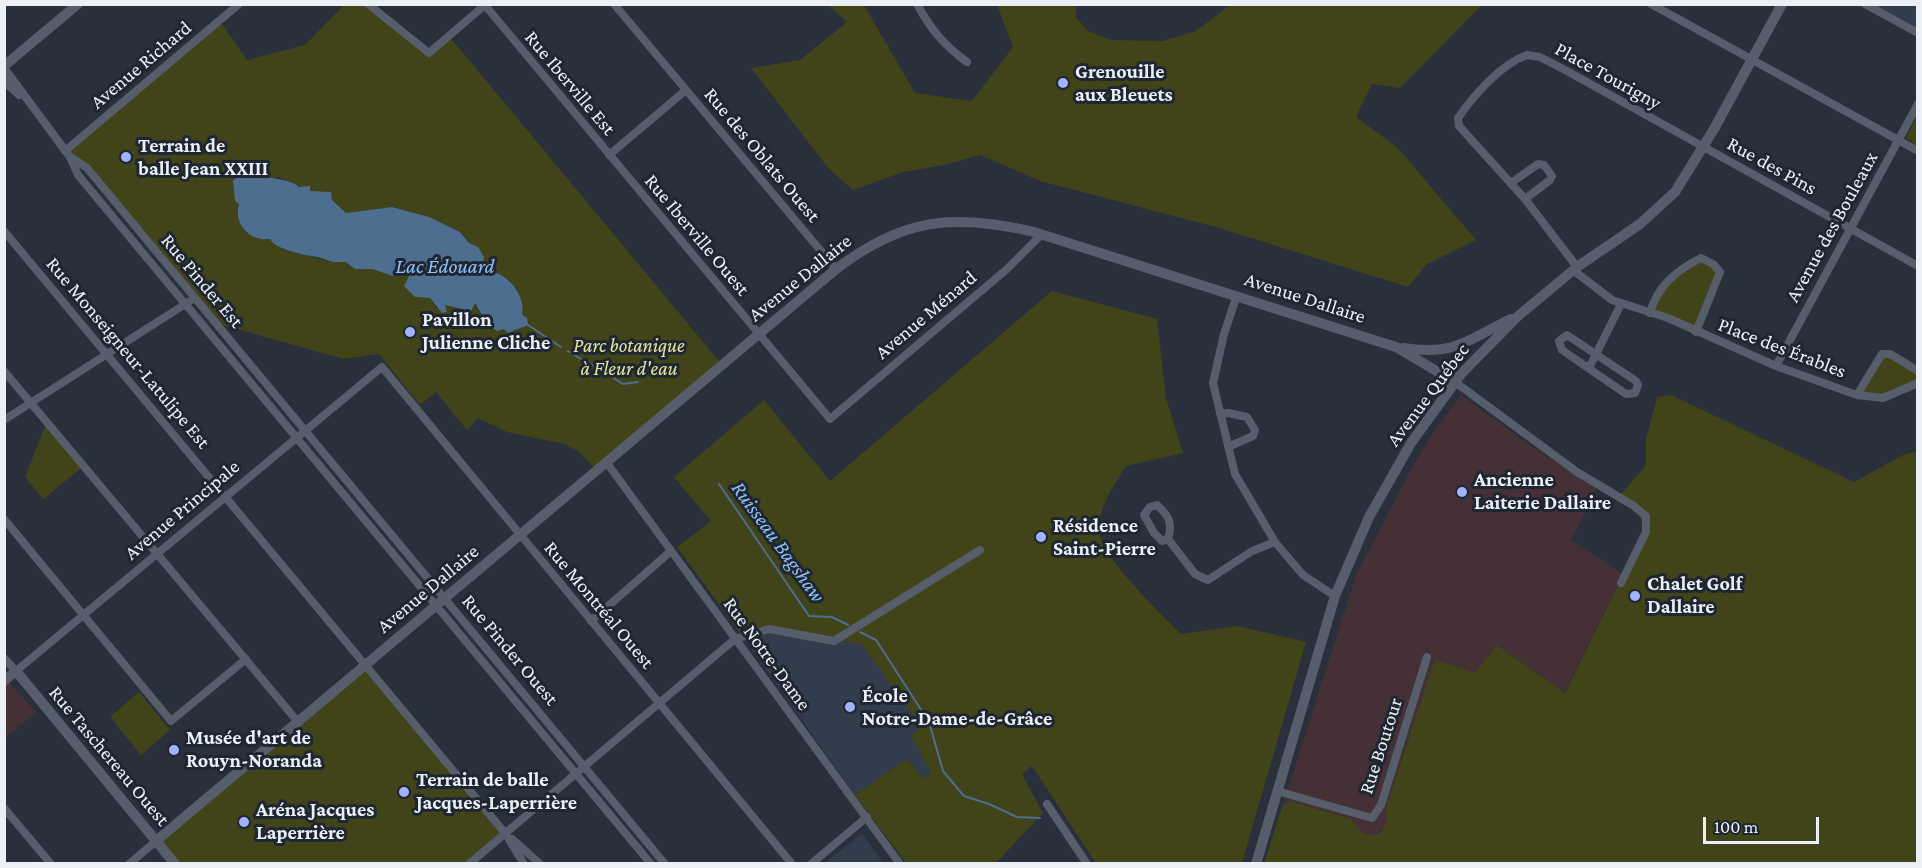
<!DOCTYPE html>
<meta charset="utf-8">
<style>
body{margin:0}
#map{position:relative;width:1922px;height:868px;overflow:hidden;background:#29303c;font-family:"Crimson Pro",serif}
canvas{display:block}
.frame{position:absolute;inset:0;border:6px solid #ebf0f7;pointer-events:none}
.scale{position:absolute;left:1703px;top:817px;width:116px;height:27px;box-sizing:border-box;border:3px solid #ebf0f7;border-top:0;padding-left:8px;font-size:18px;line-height:21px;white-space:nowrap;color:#ebf0f7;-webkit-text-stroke:4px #1f2631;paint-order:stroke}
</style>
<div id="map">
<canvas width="1922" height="868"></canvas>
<div class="frame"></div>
<div class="scale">100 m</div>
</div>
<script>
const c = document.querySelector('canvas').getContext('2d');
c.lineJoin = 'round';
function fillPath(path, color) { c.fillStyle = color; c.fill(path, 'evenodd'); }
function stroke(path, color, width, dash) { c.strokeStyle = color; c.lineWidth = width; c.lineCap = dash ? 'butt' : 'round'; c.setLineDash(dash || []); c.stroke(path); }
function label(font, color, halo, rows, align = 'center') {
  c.font = font + ' "Crimson Pro",serif'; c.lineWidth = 6; c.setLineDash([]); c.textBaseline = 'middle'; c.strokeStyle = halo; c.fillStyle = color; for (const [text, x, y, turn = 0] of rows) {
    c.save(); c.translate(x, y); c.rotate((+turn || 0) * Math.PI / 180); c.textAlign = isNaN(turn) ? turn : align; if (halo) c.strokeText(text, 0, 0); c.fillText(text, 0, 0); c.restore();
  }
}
fillPath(new Path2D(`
 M1461,395l67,49 69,45 -26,51 52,34 -59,119 -66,-48 -22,28 -67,63 -23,70 3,13 -2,7 -12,9h-7l-5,-1 -12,-15 -54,-16 -7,-2 -8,6 75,-234 52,-100 25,-42z
 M4,676l32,36 -31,26h-1z`), '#453135');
fillPath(new Path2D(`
 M1865,5h52v28z
 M769,629l92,15 60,82 -10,10 20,37 -8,6 -16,-20 -52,36 -112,-158z
 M862,833l21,30h-58z`), '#313c4c');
fillPath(new Path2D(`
 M344,5h24l61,48 20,-17 274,330 -126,105 -19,-20 -14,-7 -57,-12 -29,-14 -11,12 -31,-38 -16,13 -41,-51 -35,5 -129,-36 -128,-155 -22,-17 155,-130 27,39 58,-15zM238,177h18l10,3 12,-3 37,16 15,-1 2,8 14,13 46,-6 36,10 33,15 23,32 -2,4c5,4 8,3 14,5 19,6 25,24 26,42l2,2 -3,10 -13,5 -25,-14 -9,-15 -12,7 -17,-5 -1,4 -8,-1 -6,-10c-10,0 -20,-8 -23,-17l4,-7 -18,2 -21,-7h-17l-8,-7h-14l-51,-13 -12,-10 -5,1 -20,-8 -8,-20 3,-9 -5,-2z
 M828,5h36l51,88 57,8 41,-54 -16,-42h79v12l12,14 23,9 52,1 33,-10 34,-26h252l-82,83 -28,-4 -16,33 42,31 78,92 -49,24 -19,23 -192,-60 -176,-46 -60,-26 -36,10 -41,7 -50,18 -24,-21 -78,-101 49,-8 47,-38z
 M1917,117v28l-11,-7z
 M1701,258l19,14 -24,60 -46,-19 14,-29z
 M1052,291l105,28 9,79 17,55 -57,13c-12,19 -27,40 -27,63 0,27 63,85 82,105l57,-8 68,16 -64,221h-146l-64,-97 -10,8 21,39 -47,50h-90l-51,-68 52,-36 16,20 8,-6 -20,-37 10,-10 -60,-82 -92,-15 -26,8 -66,-90 34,-26 -37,-44 90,-77 66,81z
 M1882,354l35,17v12l-34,15 -26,-3z
 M1671,395l183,87 49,-27 14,-4v412l-653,1 18,-57 8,-6 61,18 12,15c22,5 26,-11 23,-28l49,-146 40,13 22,-28 68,48 76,-155c6,-22 -7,-29 -25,-38l30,-35v-26l11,-42z
 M47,421l37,45 -41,33 -18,-22z
 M364,670l137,163 -35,31 -288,-1 -18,-22z
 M139,692l31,38 -29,25 -31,-38z`), '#414319');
fillPath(new Path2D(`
 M238,177c15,-1 51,0 61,10l11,-1v5l21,1 1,8 14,13 46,-6 37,10 31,15 9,11 9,4 6,10 -2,11c5,4 9,3 14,5 16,5 30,26 26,42l5,3 1,7 -20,8 -4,-4 -7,2 -10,-7 -12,-21 -4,8 -26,-6 2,7 -5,1 -12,-15 -15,-1 -11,-11 6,-12 -17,2 -21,-7h-17l-9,-7h-13l-15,-5c-11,-1 -44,-8 -48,-18 -20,3 -37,-15 -31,-35l-4,-3 -2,-21z`), '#4d6e8e');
stroke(new Path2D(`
 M528,325l33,22
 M568,351l13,8
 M589,363l34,21 15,-2
 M719,484l90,132 23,1 16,8
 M860,632l16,8 53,82 14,49 21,25 25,8 28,13 23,1`), '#4d6e8e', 2);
stroke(new Path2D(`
 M368,4l61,49 57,-49
 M484,4l346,415 177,-150 34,-34
 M614,4l222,265
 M917,4c14,26 27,41 50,58
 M1651,4l267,147
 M1865,4l53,29
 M4,68l66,89 8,18 573,689
 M4,81l15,14
 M65,151l174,-147
 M609,155l77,-65
 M71,157l16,11 578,696
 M1511,183l27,-19 6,1 8,11 -2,4 -25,19
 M4,231l501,602 19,31
 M1577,267l-52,-68 -66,-73 -1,-8c16,-23 43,-54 69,-63l13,2 27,14 351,195
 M1573,270l39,30 56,18 108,48 81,29 26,3 35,-15
 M1237,295l-13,39 -11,49 22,91 40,68 28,33 32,21
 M1650,313c7,-27 27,-43 51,-55l12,6 7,8 -24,60
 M1567,335l69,46 2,4 -3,8 -9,1 -64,-44 -3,-9z
 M1776,366l142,-262
 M1589,368l32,-64
 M4,371l294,351
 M1455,382l122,90 57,34 12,10v16l-25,51
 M1857,395l25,-41h8l28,17
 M1220,414l8,-1 19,4 8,13 -2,6 -25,11
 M4,420l186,-119
 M607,463l293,401
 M1157,505c12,11 16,18 11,34l-6,2 -8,-8 -10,-18 6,-8z
 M4,519l167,202 75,-62
 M1168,539l27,35 13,6 44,-29 23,-9
 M591,621l80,-70
 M4,658l12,13 366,-304 410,497
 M1277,791l95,27 9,-13 46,-148
 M1047,804l40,60
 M4,808l47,56
 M512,839l28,25
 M129,864l27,-23
 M469,864l266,-225 34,-10 65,12 146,-91
 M811,864l56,-47`), '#565e6b', 8);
stroke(new Path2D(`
 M4,66l74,-62
 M1403,348c53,8 64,-8 108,-29
 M4,681l12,-10 159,193
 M156,841l679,-571c67,-52 118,-57 199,-38l362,115 59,35
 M1256,864l79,-268 34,-79 42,-74 50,-69 56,-57 60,-50 63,-43 35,-32 39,-63 68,-125`), '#565e6b', 10);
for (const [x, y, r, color] of [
 [1063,83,6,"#a1b3fd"],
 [126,157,6,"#a1b3fd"],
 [410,332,6,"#a1b3fd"],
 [1462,492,6,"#a1b3fd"],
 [1041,537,6,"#a1b3fd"],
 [1635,596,6,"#a1b3fd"],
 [850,707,6,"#a1b3fd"],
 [174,750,6,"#a1b3fd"],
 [404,792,6,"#a1b3fd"],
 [244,822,6,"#a1b3fd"]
]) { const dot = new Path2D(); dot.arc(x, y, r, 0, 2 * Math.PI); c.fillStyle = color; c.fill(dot); stroke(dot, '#1f2631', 2); }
label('20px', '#ebf0f7', '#1f2631', [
 ["Avenue Richard",141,65,-40],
 ["Place Tourigny",1608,76,29],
 ["Rue Iberville Est",570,83,50],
 ["Rue des Oblats Ouest",762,155,50],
 ["Rue des Pins",1772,166,29],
 ["Avenue des Bouleaux",1832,227,-61],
 ["Rue Iberville Ouest",697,235,50],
 ["Avenue Dallaire",800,278,-39],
 ["Rue Pinder Est",202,281,50],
 ["Avenue Dallaire",1305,298,18],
 ["Avenue Ménard",926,315,-40],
 ["Place des Érables",1782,348,21],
 ["Rue Monseigneur-Latulipe Est",128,353,50],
 ["Avenue Québec",1428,395,-53],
 ["Avenue Principale",182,510,-40],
 ["Avenue Dallaire",428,589,-40],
 ["Rue Montréal Ouest",599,605,50],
 ["Rue Pinder Ouest",510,650,50],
 ["Rue Notre-Dame",767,654,54],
 ["Rue Boutour",1381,746,-72],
 ["Rue Taschereau Ouest",109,756,50]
]);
label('bold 20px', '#ebf0f7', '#1f2631', [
 ["Grenouille",1075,72],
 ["aux Bleuets",1075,95],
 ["Terrain de",138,146],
 ["balle Jean XXIII",138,169],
 ["Pavillon",422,320],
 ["Julienne Cliche",422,343],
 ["Ancienne",1474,480],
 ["Laiterie Dallaire",1474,503],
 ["Résidence",1053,526],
 ["Saint-Pierre",1053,549],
 ["Chalet Golf",1647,584],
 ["Dallaire",1647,607],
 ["École",862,696],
 ["Notre-Dame-de-Grâce",862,719],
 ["Musée d'art de",186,738],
 ["Rouyn-Noranda",186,761],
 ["Terrain de balle",416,780],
 ["Jacques-Laperrière",416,803],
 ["Aréna Jacques",256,810],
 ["Laperrière",256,833]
], 'left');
label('italic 20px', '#e3e69d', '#1f2631', [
 ["Parc botanique",629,346],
 ["à Fleur d'eau",629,369]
]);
label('italic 21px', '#8ec3f8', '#1f2631', [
 ["Lac Édouard",445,267],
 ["Ruisseau Bagshaw",778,542,54]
]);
</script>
